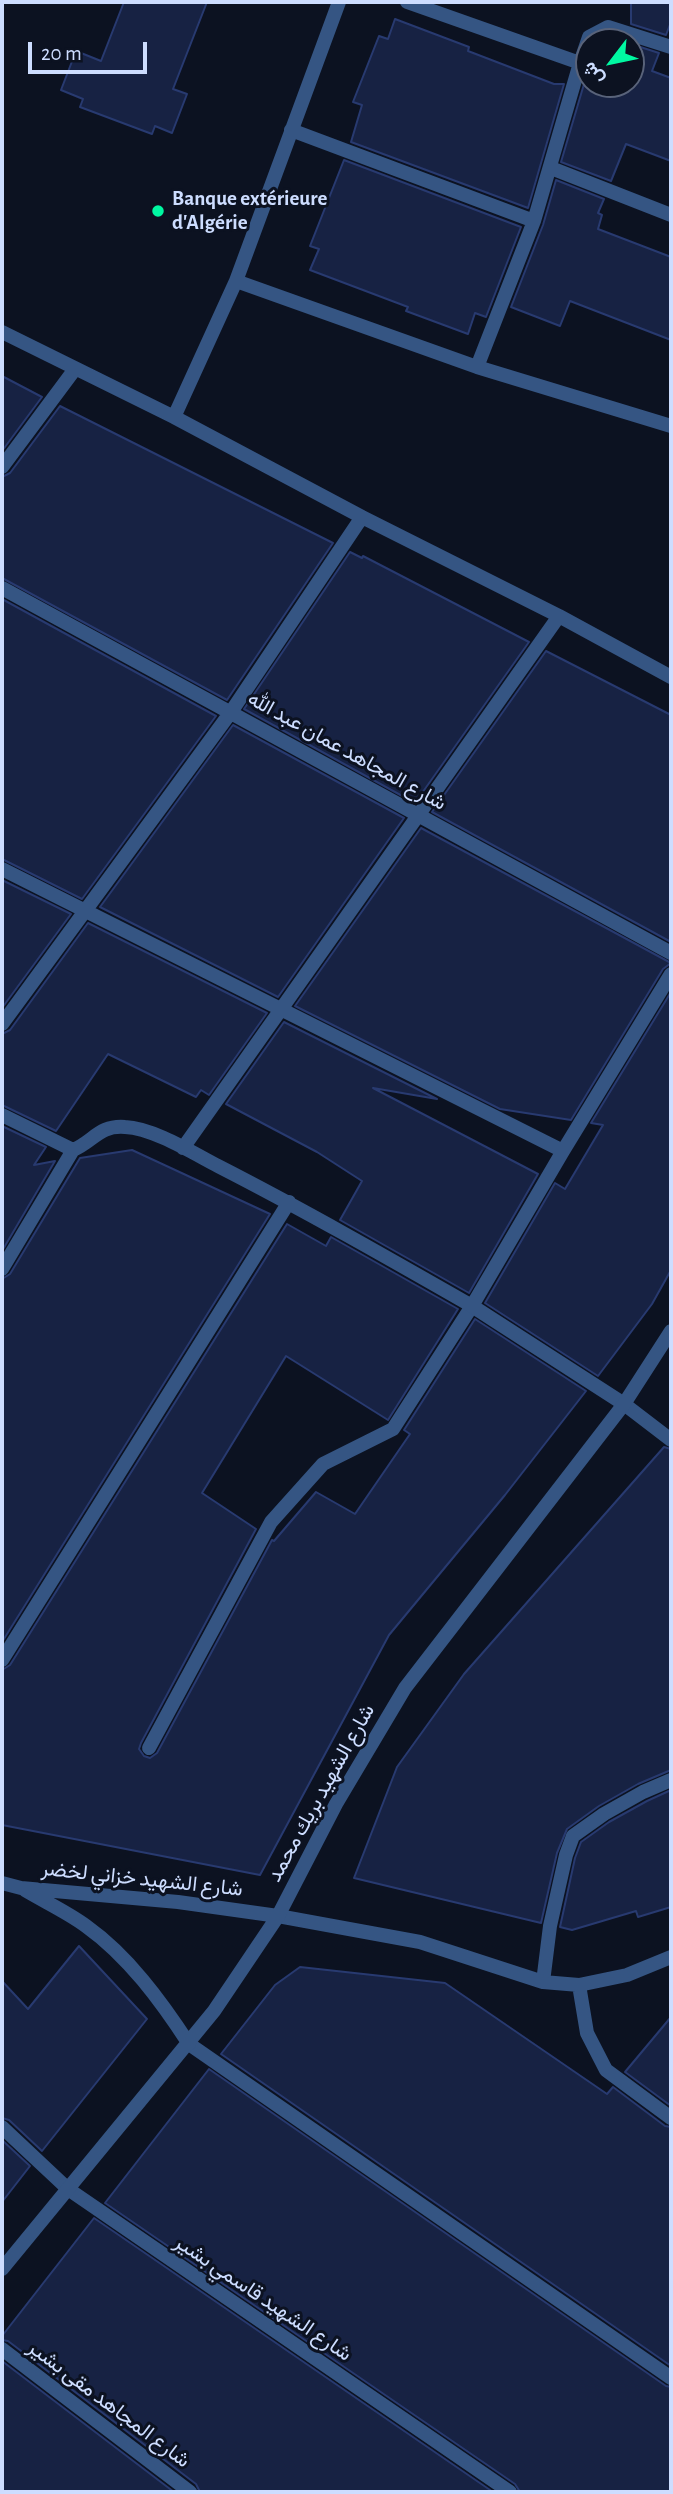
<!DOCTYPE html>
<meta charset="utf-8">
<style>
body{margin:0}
#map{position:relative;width:673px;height:2494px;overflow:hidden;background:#0c1221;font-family:"Alegreya Sans",Vazirmatn,sans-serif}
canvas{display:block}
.frame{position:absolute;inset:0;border:4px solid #cdddff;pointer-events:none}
.north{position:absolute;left:575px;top:28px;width:70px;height:70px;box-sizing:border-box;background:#0c1221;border:2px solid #59637a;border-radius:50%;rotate:238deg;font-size:19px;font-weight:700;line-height:28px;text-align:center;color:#cdddff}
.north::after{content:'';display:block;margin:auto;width:24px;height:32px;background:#00f8a2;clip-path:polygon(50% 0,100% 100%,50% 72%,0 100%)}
.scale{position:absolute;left:28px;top:42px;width:119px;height:32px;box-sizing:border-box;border:4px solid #cdddff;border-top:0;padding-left:9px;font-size:21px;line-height:24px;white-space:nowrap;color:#cdddff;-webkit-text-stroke:5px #0c1221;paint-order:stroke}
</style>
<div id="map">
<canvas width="673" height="2494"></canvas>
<div class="frame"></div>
<div class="north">ش</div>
<div class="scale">20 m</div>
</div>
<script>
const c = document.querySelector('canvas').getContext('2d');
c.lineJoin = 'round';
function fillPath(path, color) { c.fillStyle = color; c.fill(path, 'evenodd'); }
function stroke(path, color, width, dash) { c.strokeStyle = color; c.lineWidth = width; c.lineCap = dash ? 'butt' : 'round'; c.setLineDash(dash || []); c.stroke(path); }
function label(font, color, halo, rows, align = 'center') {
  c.font = font + ' "Alegreya Sans",Vazirmatn,sans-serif'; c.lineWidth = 6; c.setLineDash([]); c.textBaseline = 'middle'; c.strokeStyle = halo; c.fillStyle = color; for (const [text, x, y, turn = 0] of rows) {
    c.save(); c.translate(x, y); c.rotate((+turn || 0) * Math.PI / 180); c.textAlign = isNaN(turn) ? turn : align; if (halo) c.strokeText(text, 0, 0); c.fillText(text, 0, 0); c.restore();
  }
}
const building = new Path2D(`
 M124,2h83l-34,87 14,5 -15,39 -17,-7 -3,8 -72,-27 3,-8 -22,-9 15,-39 25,10z
 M631,2h40v20l-5,13 -35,-11z
 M395,19l74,28 -1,4 86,33h10l-36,124 -177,-66 11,-37 -9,-3 26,-66 9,3z
 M631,44l28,9 -7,18 19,7v83l-45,-17 -15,37 -50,-19 23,-78h47z
 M344,160l177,67 -35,90 -11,-4 -7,21 -62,-23 2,-4 -98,-37 9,-21 -9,-3z
 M556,180l48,19 -6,14 4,2 -4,14 73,28v83l-101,-39 -10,25 -49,-19 32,-82z
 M2,376l40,21 -40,54z
 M60,406l273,137 -106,157 -225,-122v-101l8,-4z
 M350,552l12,6 1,-2 166,86 -114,161 -171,-94z
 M2,599l214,117 -134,183 -80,-40z
 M546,651l125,64v227l-239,-130z
 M233,725l171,93 -126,179 -178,-90z
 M421,828l250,135 -8,6 -92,151 -71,-11 -205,-103z
 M2,880l69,34 -69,94z
 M88,923l179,90 -58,82 -8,-5 -5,7 -88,-43 -52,77 -54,-26v-71l8,-4z
 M671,992v278l-19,34 -54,72 -113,-73 70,-120 10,6 38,-64 -12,-2z
 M284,1022l153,77 -64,-11 165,86 -69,119 -129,-73 22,-39 -45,-29 -91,-48z
 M2,1126l44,21 -12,18 21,-4 -53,90z
 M132,1150l138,64 -268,428v-363l8,-5 70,-116z
 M287,1224l39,22 5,-9 127,72 -70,111 -102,-64 -84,137 54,36 -115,214 -2,6 5,7 6,2 7,-5 115,-213 2,1 42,-49 39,22 55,-80 -6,-4 71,-111 111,72 -81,104 -116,140 -129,240 -258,-50v-155l8,-5z
 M664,1447l7,2v321l-33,14 -39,22 -32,23 -10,24 -16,70 -187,-45 43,-111 67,-93z
 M671,1790v117l-33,10 -2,-6 -64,19 -12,-3 15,-69 6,-16 28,-20 38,-21z
 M79,1946l68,73 -105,132 -33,-31 -7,-2v-137l26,28z
 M300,1967l145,16 162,111 6,-7 52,39 6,1v239l-450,-312 54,-69z
 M671,2017v89l-46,-34z
 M209,2069l457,317 5,1v105h-151l-5,-8 -410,-281z
 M2,2140l28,26 -28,36z
 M94,2218l399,274h-293l-4,-8 -188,-143 -6,-1v-4z
 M2,2361l172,131h-172z`);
fillPath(building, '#172243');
stroke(building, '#283a70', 2);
stroke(new Path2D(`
 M149,1748l122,-226 52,-58 70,-35 79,-123`), '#355583', 14);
stroke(new Path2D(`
 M407,2l173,61 -46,158 -57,146
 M580,63l9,-26 19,-10 63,20
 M291,130l243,91
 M551,168l120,47
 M236,281l241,86 194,59
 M2,332l172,85 188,100 197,99 112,61
 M174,417l62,-136 103,-279
 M2,467l73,-98
 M2,588l669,365
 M2,869l561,282
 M671,974l-108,177 -91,155 152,98 47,36
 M2,1024l229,-312 131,-195
 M2,1115l71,35c21,-9 26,-25 52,-23 28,1 68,26 93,39 86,44 170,92 254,140
 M183,1148l376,-532
 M2,1269l71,-119
 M2,1660l287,-458
 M278,1916l142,26 123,40 36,3 48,-10 44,-18
 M543,1982l7,-56 16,-71 7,-19 31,-22 39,-22 28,-12
 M579,1985l8,48 19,37 65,48
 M189,2044l482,334
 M2,2127l66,62 442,303
 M2,2349l188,143`), '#355583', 14);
stroke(new Path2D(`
 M2,1883l19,5 157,14 100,14
 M25,1890c20,12 42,22 61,36 42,30 75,75 103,118
 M2,2269l212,-258 64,-95 58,-112 69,-116 219,-284 47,-73`), '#355583', 14);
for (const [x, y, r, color] of [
 [158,211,7,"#00f8a2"]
]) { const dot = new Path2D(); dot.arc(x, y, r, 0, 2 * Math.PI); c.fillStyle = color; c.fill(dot); stroke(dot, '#0c1221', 2.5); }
label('bold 21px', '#cdddff', '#0c1221', [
 ["Banque extérieure",172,199],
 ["d'Algérie",172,223]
], 'left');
label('21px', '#cdddff', '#0c1221', [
 ["شارع المجاهد عمان عبد الله",347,751,29],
 ["شارع الشهيد بريك محمد",321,1793,-61],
 ["شارع الشهيد خزاني لخضر",142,1879,6],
 ["شارع الشهيد قاسمي بشير",263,2298,34],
 ["شارع المجاهد مقى بشير",109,2404,37]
]);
</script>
